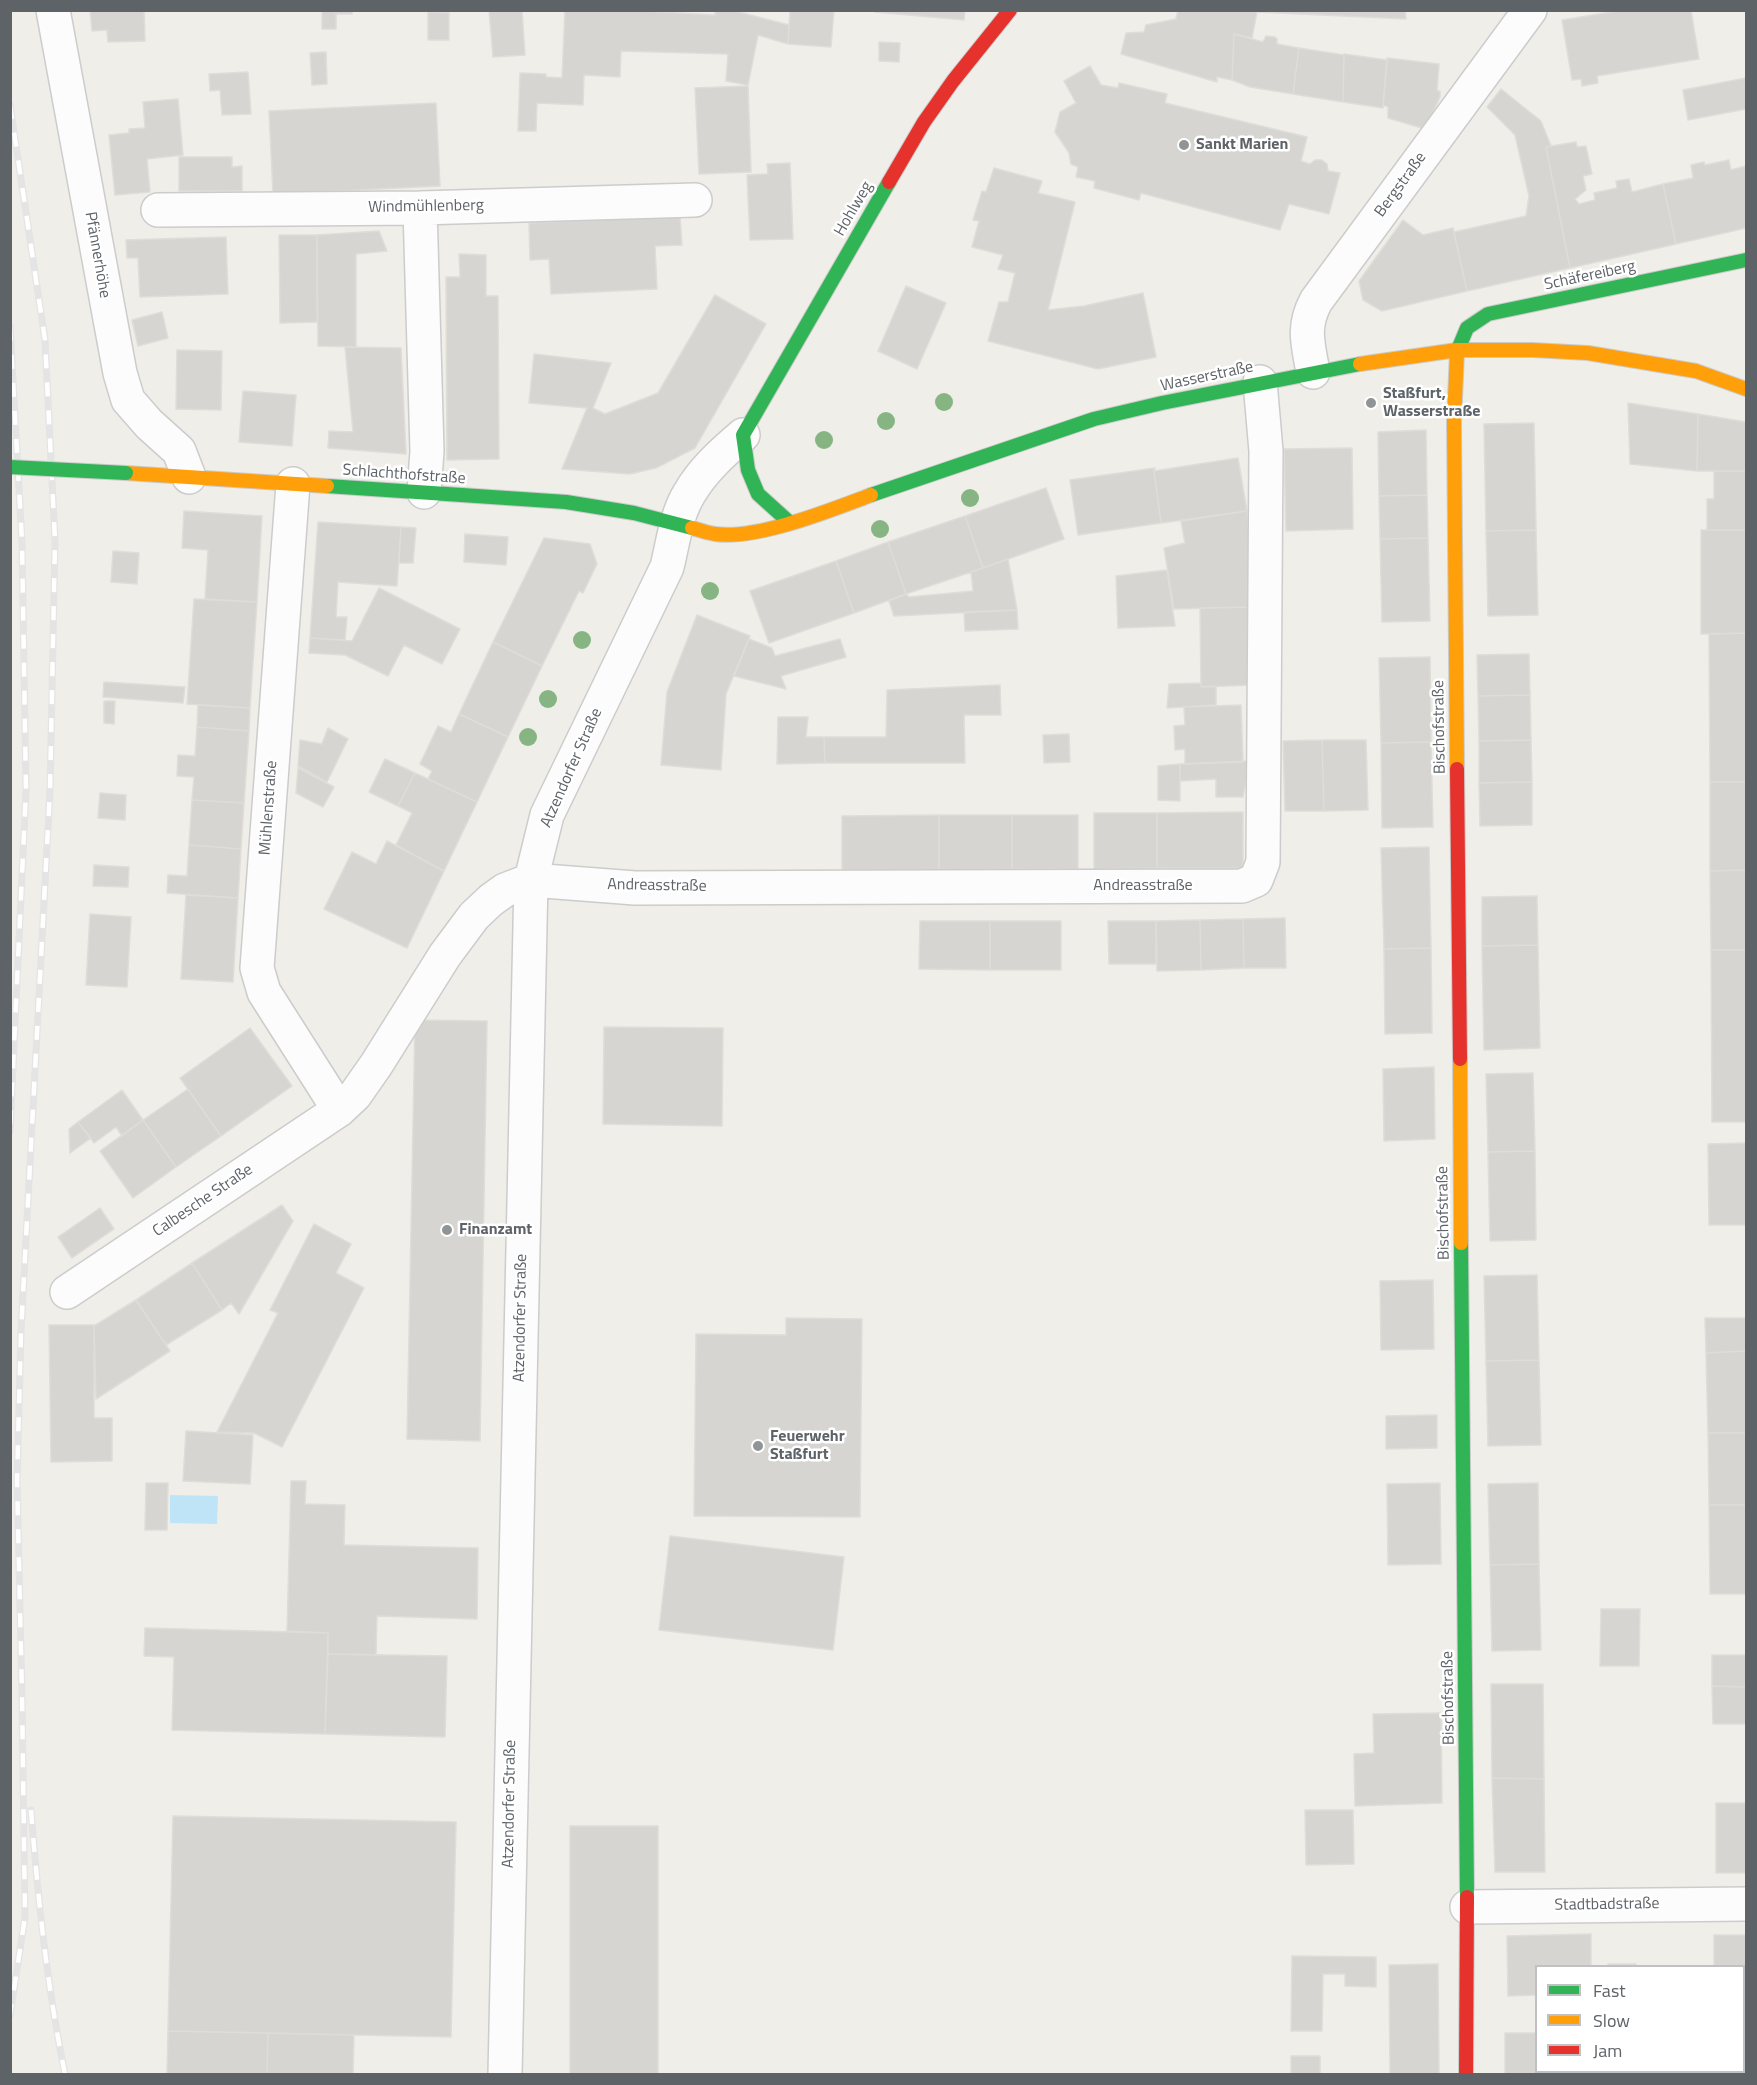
<!DOCTYPE html>
<meta charset="utf-8">
<style>
body{margin:0}
#map{position:relative;width:1757px;height:2085px;overflow:hidden;background:#efeee9;font-family:"Titillium Web",sans-serif}
canvas{display:block}
.frame{position:absolute;inset:0;border:12px solid #5e6368;pointer-events:none}
.legend{position:absolute;left:1535px;top:1965px;width:210px;height:108px;box-sizing:border-box;background:#fff;border:2px solid #bfc1c3;margin:0;padding:8px 10px;list-style:none;font-size:18px;color:#5e6368}
.legend li{display:flex;align-items:center;gap:12px;height:30px}
.legend b{width:30px;border:2px solid #bfc1c3}
</style>
<div id="map">
<canvas width="1757" height="2085"></canvas>
<div class="frame"></div>
<ul class="legend">
<li><b style="height:8px;background:#30b455"></b>Fast</li>
<li><b style="height:8px;background:#ff9f0a"></b>Slow</li>
<li><b style="height:8px;background:#e5322d"></b>Jam</li>
</ul>
</div>
<script>
const c = document.querySelector('canvas').getContext('2d');
c.lineJoin = 'round';
function fillPath(path, color) { c.fillStyle = color; c.fill(path, 'evenodd'); }
function stroke(path, color, width, dash) { c.strokeStyle = color; c.lineWidth = width; c.lineCap = dash ? 'butt' : 'round'; c.setLineDash(dash || []); c.stroke(path); }
function label(font, color, halo, rows, align = 'center') {
  c.font = font + ' "Titillium Web",sans-serif'; c.lineWidth = 5; c.setLineDash([]); c.textBaseline = 'middle'; c.strokeStyle = halo; c.fillStyle = color; for (const [text, x, y, turn = 0] of rows) {
    c.save(); c.translate(x, y); c.rotate((+turn || 0) * Math.PI / 180); c.textAlign = isNaN(turn) ? turn : align; if (halo) c.strokeText(text, 0, 0); c.fillText(text, 0, 0); c.restore();
  }
}
fillPath(new Path2D(`
 M170,1495l48,1 -1,28 -47,-1z`), '#bfe4f8');
const building = new Path2D(`
 M90,10h54l1,31 -37,1 -1,-12 -15,1z
 M352,10v4h-16v15h-14v-18z
 M489,10h33l3,45 -32,2z
 M565,10h59l91,5v-5h16l58,15 -1,19 -30,-9 -10,50 -22,-4 2,-27 -107,-3 -1,26 -36,-2 -1,30 -46,-2 -1,28h-18l2,-58 26,1v3l16,1z
 M790,10h44l-3,37 -43,-3z
 M875,10h90l-1,10 -89,-8z
 M1178,10h227l1,9 -149,-7 -5,26 -18,-4 -2,46 -15,-3v5l-96,-28 5,-21 18,-1 2,-7 30,-6z
 M1624,10h67l8,49 -102,17 1,7 -16,3 -1,-7 -9,1 -10,-60z
 M428,12l21,1v27h-21z
 M1234,34l29,8 3,-6 9,1 2,2v5l22,4 -6,46 -43,-7 -18,-7z
 M879,42l21,1 -1,19 -20,-1z
 M1299,48l45,7 -1,47 -50,-8z
 M326,52l1,32 -15,1 -2,-32z
 M1344,54l43,6 -4,48 -40,-6z
 M1387,58l52,6 -2,27h3v6l-15,32 -37,-11v-11l-5,-2z
 M1090,66l11,19 17,3 1,-5 48,11 -2,9 142,34 -6,24 9,3 5,-4h7l5,4 1,7 12,2 -11,41 -40,-10 -9,26 -139,-37 -2,7 -45,-12 1,-7 -19,-4 2,-10 -7,-3 -2,-11 -14,-21 5,-20 16,-9 -12,-22z
 M248,72l3,42 -29,1 -2,-25 -10,1 -1,-17z
 M1746,78v31l-58,11 -5,-30z
 M748,86l3,86 -52,2 -4,-86z
 M1501,89l40,32 10,25 -5,1 24,121 -103,23 -13,-59 72,-16 3,-20 -14,-61 -28,-28z
 M178,99l5,56 -36,4 3,33 -35,3 -6,-60 20,-2v-4l16,-1 -2,-26z
 M436,103l4,83 -167,8 -4,-83z
 M1576,142l1,5 9,-1 6,28 -9,2 3,14 -11,9 4,5 16,-4 -1,-7 23,-5 -1,-7 13,-2 3,13 31,-8 13,60 -106,24 -24,-121z
 M179,157h53v10l10,-1v25h-63z
 M1729,160l2,10 15,-4v62l-70,16 -13,-60 30,-6 -2,-13 13,-3 1,3z
 M790,163l3,76 -43,1 -3,-65 21,-1 -1,-10z
 M994,168l48,13 -4,12 37,9 -27,108 36,-4 59,-13 13,64 -58,12 -110,-28 11,-39h9l7,-29 -17,-4 5,-14 -31,-8 7,-26 -6,-1 9,-29 4,1z
 M680,216l2,29 -27,1 2,43 -106,5 -2,-35 -19,1 -1,-37z
 M1403,220l20,15 30,-7 14,63 -85,20 -19,-11 -4,-19z
 M379,231l8,20 -31,3v93l-38,-1 -1,-111z
 M279,235h38v87l-37,1z
 M226,237l2,57 -88,3 -2,-39h-11l-1,-18z
 M459,254l27,1v41h12l1,163 -52,1 -1,-183h14z
 M906,286l40,17 -29,66 -39,-18z
 M715,295l51,29 -71,124 -39,20 -26,6 -68,-5 25,-61 -58,-5 5,-49 77,9 -18,45 12,6 53,-21z
 M162,312l6,26 -30,8 -6,-26z
 M345,347l56,1 5,106 -78,-6 1,-17 24,1z
 M177,350l45,1 -1,59 -45,-1z
 M243,391l53,4 -4,51 -53,-4z
 M1628,403l70,11 -1,57 -67,-7z
 M1698,414l48,8v49h-49z
 M1534,423l2,107 -50,1 -2,-107z
 M1426,430l1,65 -48,1 -1,-64z
 M1352,448l1,81 -67,2 -2,-82z
 M1238,458l9,53 -86,12 -7,-52z
 M1155,468l-1,3 7,52 -83,12 -8,-55z
 M1714,471h32v59h-39v-31h7z
 M1046,488l18,51 -81,29 -18,-52z
 M1427,495l1,43 -48,1 -1,-43z
 M184,511l78,5 -5,86 -52,-3 3,-49 -26,-2z
 M1247,511l5,76 -1,20 -77,2 -10,-61 21,-5 -4,-22z
 M965,516l18,52 -77,26 -18,-52z
 M318,522l83,5 -4,59 -59,-4 -2,35h11l-2,23 -35,-2z
 M401,527l15,1 -3,35h-14z
 M1536,530l2,85 -50,1 -2,-85z
 M1701,530h45v103l-45,1z
 M465,534l43,3 -2,28 -42,-3z
 M544,538l46,6 7,20 -14,29 -4,-2 -37,75 -49,-24z
 M1428,538l2,83 -48,1 -2,-83z
 M888,542l18,52 -52,19 -18,-52z
 M113,551l26,2 -2,31 -26,-2z
 M1008,559l9,51 -123,6 -5,-15 17,-7 3,3 64,-6 -2,-19z
 M836,561l18,52 -85,30 -19,-52z
 M1167,570l8,56 -57,2 -2,-52z
 M379,588l81,41 -18,35 -38,-19 -16,31 -43,-21 -36,-2 1,-15 42,3z
 M194,599l63,3 -7,106 -63,-4z
 M1251,607l1,78 -51,2 -1,-79z
 M1017,610l1,19 -53,2 -1,-19z
 M697,615l53,21 -24,58 -5,76 -60,-5 6,-73z
 M1746,633v149h-36l-1,-148z
 M749,639l23,9 3,8 65,-17 6,18 -65,19 5,13 -52,-13z
 M493,642l49,24 -34,71 -49,-23z
 M1529,654l1,41 -52,1 -1,-41z
 M1430,657l1,85 -50,1 -2,-85z
 M104,682l81,5 -2,16 -80,-6z
 M1201,683v4l15,-1v19l-49,3 2,-24z
 M1000,685l1,30h-37l1,48h-140l-1,-26h62l1,-47z
 M1530,695l1,45 -52,1 -1,-45z
 M104,701h11l-1,23 -10,-1z
 M198,705l52,3 -1,23 -52,-4z
 M1241,705l2,57 -58,2v-15l-10,1 -1,-24 11,-1 -1,-18z
 M459,714l49,23 -31,65 -49,-23 4,-8 -12,-7 18,-38 13,6z
 M778,717h30l-2,20h18l1,26 -48,1z
 M197,727l52,4 -5,72 -52,-3 2,-23 -17,-1 1,-21 17,1z
 M328,728l20,11 -21,43 -29,-16 2,-26 22,4z
 M1069,734l1,28 -26,1 -1,-28z
 M1322,740h44l2,70 -44,1z
 M1322,740l2,71h-39l-2,-70z
 M1531,740l1,42 -53,1v-42z
 M1431,742l2,85 -51,1 -1,-85z
 M385,759l30,14 -17,33 -29,-14z
 M1250,761l-7,36h-27v-18l-36,2v-17z
 M1180,764v37l-22,-1v-34z
 M298,768l36,19 -11,20 -27,-14z
 M415,773l62,29 -33,69 -48,-26 16,-32 -14,-7z
 M1532,782v43l-52,1 -1,-43z
 M1710,782h36v88l-36,1z
 M100,793l26,2 -1,25 -27,-2z
 M192,800l52,3 -3,46 -52,-4z
 M1243,812v56h-86v-55z
 M1094,813h63v55l-63,1z
 M939,815h73v54l-73,1z
 M939,815v55h-97v-54z
 M1012,815h66v54h-66z
 M387,841l57,30 -37,77 -83,-39 28,-57 24,12z
 M189,845l52,4 -3,49 -71,-5 1,-18 19,1z
 M1429,847l2,101 -47,1 -3,-101z
 M94,865l35,2 -1,20 -35,-1z
 M1746,870v80h-35l-1,-79z
 M186,895l52,3 -5,84 -52,-3z
 M1537,896l1,49 -56,1v-49z
 M90,914l41,3 -4,70 -41,-2z
 M1285,918l1,50h-42l-1,-49z
 M1243,919l1,49 -43,2 -1,-50z
 M1200,920l1,50 -44,1 -1,-50z
 M920,921h70v49l-71,-1z
 M990,921h71v49h-71z
 M1108,921h48v43h-47z
 M1538,945l2,103 -56,2 -2,-104z
 M1431,948l1,85 -47,1 -1,-85z
 M1711,950h35v172h-34z
 M415,1020l72,1 -7,420 -73,-2z
 M604,1027l119,1 -1,98 -119,-2z
 M250,1028l42,58 -71,50 -41,-58z
 M1434,1067l1,72 -51,2 -1,-72z
 M1533,1073l2,78 -47,1 -2,-78z
 M188,1089l33,47 -45,31 -33,-47z
 M122,1090l21,30 -21,16 -6,-9 -22,16 -16,-21z
 M143,1120l33,47 -43,31 -33,-47z
 M78,1122l13,16 -21,15 -1,-24z
 M1746,1143v82h-37l-1,-81z
 M1535,1151l1,89 -46,1 -2,-89z
 M282,1205l11,16 -54,93 -8,-11 -9,7 -30,-47z
 M100,1208l14,21 -42,29 -14,-21z
 M314,1224l37,20 -15,29 28,15 -82,159 -28,-14 -37,-1 61,-119 -8,-3z
 M192,1263l30,47 -56,35 -30,-45z
 M1537,1275l2,85 -53,1 -2,-85z
 M1433,1280l1,69 -53,1 -1,-69z
 M136,1300l34,51 -74,48 -2,-73z
 M786,1318l76,1 -2,198 -166,-1 2,-182 90,1z
 M1705,1318h41v33l-40,2z
 M49,1325h45v93h18v43l-61,1z
 M1746,1351v82h-38l-2,-80z
 M1539,1360l2,85 -53,1 -2,-85z
 M1437,1415v33l-51,1v-33z
 M186,1431l67,4 -3,49 -67,-3z
 M1708,1433h38v72h-37z
 M291,1481h15l-1,23 40,1 -1,40 134,3 -1,71 -100,-3 -1,39 -48,-1v-21l-41,-2z
 M146,1483h22l-1,47h-22z
 M1440,1483l1,81 -53,1 -1,-81z
 M1538,1483l1,81 -49,1 -2,-81z
 M1709,1505h37v89h-36z
 M670,1536l174,21 -11,93 -174,-20z
 M1539,1564l2,86 -49,1 -2,-86z
 M1601,1609h39l-1,57h-39z
 M145,1628l183,5 -3,101 -153,-4 2,-73 -30,-1z
 M328,1654l119,2 -2,81 -120,-3z
 M1712,1655h34v32l-34,-1z
 M1491,1684h52l1,95 -52,-1z
 M1712,1686l34,1v37h-33z
 M1441,1713l1,90 -87,3 -1,-52 20,-1 -1,-39z
 M1492,1778l52,1 1,93h-50z
 M1716,1803h30v70h-30z
 M1305,1810h48l1,54 -48,1z
 M173,1816l283,6 -5,215 -283,-6z
 M570,1826h88v248h-88z
 M1591,1934v32h-55v29l-28,1 -1,-60z
 M1714,1935h32v82h-2v-51h-30z
 M1292,1956l84,1v30l-31,-1v-12h-22l-1,57h-31z
 M1438,1964l1,110h-49l-1,-109z
 M1608,1964h28v2h-28z
 M1744,2017h2v57h-32v-2h30z
 M168,2031l100,2 -1,41h-100z
 M268,2033l86,2 -1,39h-86z
 M1505,2033h31v39h103v2h-134z
 M1291,2056h29v18h-29z
 M1643,2072h25v2h-25z`);
fillPath(building, '#d6d5d2');
stroke(building, '#deddd8', 1.5);
const street = new Path2D(`
 M53,10l67,363 8,27 21,24 30,27 10,26
 M420,208l7,243 -3,41
 M158,210l262,-2 275,-8
 M1313,372c-5,-28 -11,-45 3,-71l214,-291
 M293,484l-36,484 7,24 75,118
 M67,1292l272,-182 16,-15 21,-30 69,-110 29,-39 17,-16 14,-10 26,-10 104,8 607,-2 14,-6 7,-18 3,-411 -6,-69
 M1467,1907l279,-3
 M505,2074l26,-1194 16,-65 120,-248c6,-24 9,-52 22,-73 13,-23 34,-42 54,-59`);
const fast = new Path2D(`
 M1457,352l10,-24 21,-14 258,-54
 M327,486l239,16 68,11 58,15
 M871,495l223,-76 68,-16 198,-39
 M789,522l-31,-28 -10,-24 -5,-35 146,-253
 M1461,1243l6,654`);
const slow = new Path2D(`
 M1457,352l-3,70 3,347
 M1360,364l97,-14h75l56,3 108,18 50,18
 M126,473l201,13
 M692,528c8,2 15,5 23,6 42,6 116,-24 156,-39
 M1460,1059l1,184`);
const jam = new Path2D(`
 M889,182l35,-60 29,-41 57,-71
 M1457,769l3,290
 M1466,2074l1,-177`);
stroke(street, '#ccc', 36);
stroke(fast, '#cbcbca', 16);
stroke(slow, '#cbcbca', 16);
stroke(jam, '#cbcbca', 16);
stroke(street, '#fdfcfc', 33);
stroke(fast, '#30b455', 14);
stroke(slow, '#ff9f0a', 14);
stroke(jam, '#e5322d', 14);
const rail = new Path2D(`
 M10,105l35,235 10,201 -5,249 -29,542 -4,148 5,215 3,222 -15,98
 M10,327l12,215 4,248 -16,341
 M31,1810c7,89 16,177 34,264`);
stroke(rail, '#e4e4e4', 7);
stroke(rail, '#fff', 4.5, [14]);
const fastBridge = new Path2D(`
 M10,467l116,6`);
stroke(fastBridge, '#cbcbca', 16, []);
stroke(fastBridge, '#30b455', 14);
c.fillStyle = '#86b583';
for (const [x, y] of [
 [944,402],
 [886,421],
 [824,440],
 [970,498],
 [880,529],
 [710,591],
 [582,640],
 [548,699],
 [528,737]
]) { c.beginPath(); c.arc(x, y, 9, 0, 2 * Math.PI); c.fill(); }
for (const [x, y, r, color] of [
 [1184,145,6,"#919495"],
 [1371,403,6,"#919495"],
 [447,1230,6,"#919495"],
 [758,1446,6,"#919495"]
]) { const dot = new Path2D(); dot.arc(x, y, r, 0, 2 * Math.PI); c.fillStyle = color; c.fill(dot); stroke(dot, '#fff', 2); }
label('bold 16px', '#5e6368', '#fff', [
 ["Sankt Marien",1196,145],
 ["Staßfurt,",1383,394],
 ["Wasserstraße",1383,412],
 ["Finanzamt",459,1230],
 ["Feuerwehr",770,1437],
 ["Staßfurt",770,1455]
], 'left');
label('16px', '#5e6368', '#fff', [
 ["Bergstraße",1401,185,-54],
 ["Windmühlenberg",426,207,-1],
 ["Hohlweg",854,209,-60],
 ["Pfännerhöhe",97,255,80],
 ["Schäfereiberg",1590,276,-12],
 ["Wasserstraße",1207,377,-12],
 ["Schlachthofstraße",404,475,4],
 ["Bischofstraße",1440,727,-91],
 ["Atzendorfer Straße",572,768,-66],
 ["Mühlenstraße",269,808,-86],
 ["Andreasstraße",657,886,1],
 ["Andreasstraße",1143,886],
 ["Calbesche Straße",203,1201,-34],
 ["Bischofstraße",1444,1213,-91],
 ["Atzendorfer Straße",521,1318,-89],
 ["Bischofstraße",1449,1698,-91],
 ["Atzendorfer Straße",510,1804,-89],
 ["Stadtbadstraße",1607,1905,-1]
]);
</script>
